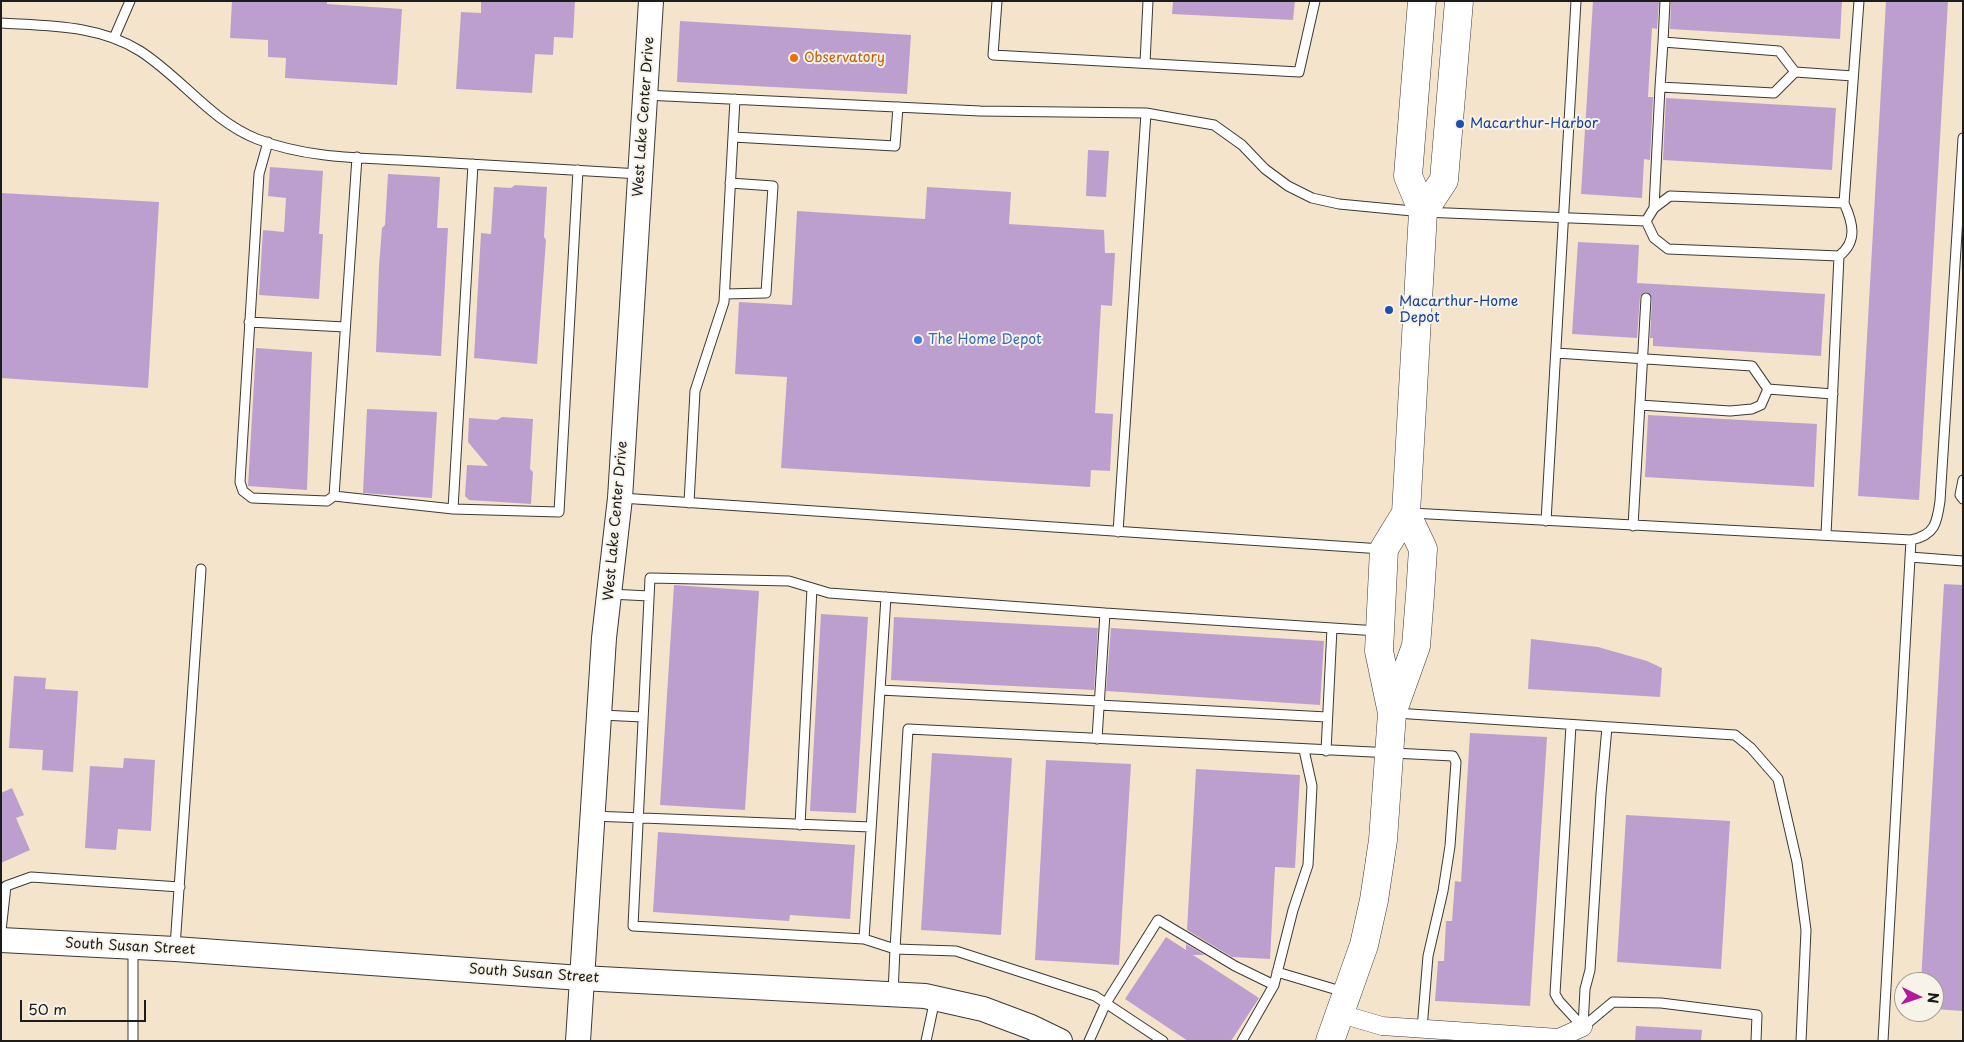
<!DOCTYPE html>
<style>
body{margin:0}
#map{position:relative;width:1964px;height:1042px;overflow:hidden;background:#f4e4cc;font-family:"Playpen Sans",sans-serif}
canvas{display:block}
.frame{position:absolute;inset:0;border:2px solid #1c1c1c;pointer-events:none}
.north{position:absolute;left:1894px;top:972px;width:50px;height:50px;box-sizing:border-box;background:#f7f3e8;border:1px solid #9f9d96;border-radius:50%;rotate:94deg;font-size:14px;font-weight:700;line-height:20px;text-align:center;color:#1c1c1c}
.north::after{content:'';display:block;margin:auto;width:18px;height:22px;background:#b5179e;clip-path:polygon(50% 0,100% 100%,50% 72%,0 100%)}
.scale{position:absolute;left:20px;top:1000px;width:126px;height:22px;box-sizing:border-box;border:2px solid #1c1c1c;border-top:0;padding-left:6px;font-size:15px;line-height:18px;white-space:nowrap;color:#1c1c1c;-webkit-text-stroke:4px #f7f3e8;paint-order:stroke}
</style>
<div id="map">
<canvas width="1964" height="1042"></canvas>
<div class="frame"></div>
<div class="north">N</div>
<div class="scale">50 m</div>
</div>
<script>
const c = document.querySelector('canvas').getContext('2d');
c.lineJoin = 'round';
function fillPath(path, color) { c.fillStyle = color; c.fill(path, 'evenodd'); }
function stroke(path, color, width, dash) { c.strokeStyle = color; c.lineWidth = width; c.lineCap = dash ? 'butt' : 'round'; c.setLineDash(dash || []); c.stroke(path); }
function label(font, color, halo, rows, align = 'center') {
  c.font = font + ' "Playpen Sans",sans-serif'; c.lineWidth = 4; c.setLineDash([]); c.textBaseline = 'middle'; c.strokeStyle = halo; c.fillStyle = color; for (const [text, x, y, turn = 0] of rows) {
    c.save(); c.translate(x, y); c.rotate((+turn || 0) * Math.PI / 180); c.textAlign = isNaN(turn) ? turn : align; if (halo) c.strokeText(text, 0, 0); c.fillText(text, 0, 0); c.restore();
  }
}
fillPath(new Path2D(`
 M232,1h95v3l75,5 -5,76 -112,-7 1,-20 -18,-1v-17l-38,-2z
 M481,1h94l-2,37 -19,-1 -1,18 -18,-1 -3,39 -76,-4 5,-77 20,1z
 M1173,1h122l-2,19 -121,-6z
 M1593,1h66l-2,28 -5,-1 -4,69h5l-3,63 -6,-1 -2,39 -61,-4z
 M1671,1h171l-2,38 -170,-10z
 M1886,1h62l-29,499 -61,-4z
 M680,21l231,14 -4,59 -230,-12z
 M1666,98l170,10 -4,62 -169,-10z
 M1088,150l21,1 -3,46 -20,-1z
 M270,167l53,4 -4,63h4l-4,65 -60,-4 4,-65 21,2 2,-34 -18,-2z
 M388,174l52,3 -3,51h11l-7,128 -65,-4 3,-86 3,-38 3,-3z
 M515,185l32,2 -3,50 2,3 -9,124 -63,-6 7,-125 10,1 3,-47 17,1z
 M927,187l84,5 -2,32 95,6 1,23h10l-3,53 -11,-1 -6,108 18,1 -3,57 -19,-1 -1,17 -309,-19 6,-91 -52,-3 4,-72 53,3 5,-94 128,8z
 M1,193l158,9 -11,186 -147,-10z
 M1578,242l61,3 -2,38 188,11 -4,62 -168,-10v-8h-3l2,-40 -5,-6 -4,1 -3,4 -3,41 -65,-4z
 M256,348l56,4 -5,138 -59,-4z
 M367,409l70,3 -5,86 -69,-5z
 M1648,415l169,9 -3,63 -169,-10z
 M502,417l31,2 -3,50 3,3 -2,32 -62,-4 -4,-4 2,-31 21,1 -20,-24 1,-24 28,2z
 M1944,584l19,1v426l-29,-2v-27h-13z
 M674,585l85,6 -14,219 -85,-5z
 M821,614l47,3 -12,196 -46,-2z
 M894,617l204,11 -4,62 -203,-10z
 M1111,628l213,13 -4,64 -214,-14z
 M1531,639l67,8 49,14 15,7 -2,29 -132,-8z
 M14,676l32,2 -1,11 33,2 -5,81 -31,-2 1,-20 -34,-2z
 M1470,733l77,4 -17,269 -95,-5 3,-40h6l2,-40h6l3,-40 6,1z
 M932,753l80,5 -11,177 -80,-5z
 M124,758l31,2 -4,71 -33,-2 -2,21 -31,-2 5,-82 33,2z
 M1046,760l85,4 -12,201 -84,-5z
 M1196,769l104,6 -5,93 -20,-1 -5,92 -38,-2 -45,-27z
 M12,788l12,27 -8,3 14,32 -29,13v-70z
 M1626,815l104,6 -9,148 -104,-7z
 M658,832l197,13 -5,74 -60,-4 -1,6 -136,-9z
 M1166,937l20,13v-6l19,11h-12l66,43 -28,43h-43l-63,-42z
 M1636,1026l66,4 -1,11h-66z`), '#bd9fcf');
const lane = new Path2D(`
 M997,1l-4,54 306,17 16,-71
 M1665,1l-2,41 116,9 16,21 58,4
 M1,23c48,3 98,2 139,28 42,27 70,69 117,88 51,20 108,19 161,22 74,4 148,8 222,13
 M114,38l16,-37
 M1145,63l3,-62
 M1660,87l3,-45
 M645,95l335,16 166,2 68,12 28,20 23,24 23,17 24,12 27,6 84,8 223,9 8,17 14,11 171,7c19,-15 14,-33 5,-53l-174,-7 -16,12 -8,13
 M733,137l162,9 3,-39
 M268,142l-9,32 -19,308 3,9 9,7 75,3 7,-5 119,13 106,3 19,-342
 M1844,203l15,-202
 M1654,208l6,-121 114,6 21,-21
 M725,294l41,-1 7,-107 -43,-3
 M249,322l96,5
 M1556,353l196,13 16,23 65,5
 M1640,405l90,6 22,-2 9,-4 7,-16
 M1963,480l-3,15 3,4
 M334,496l23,-339
 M621,498l761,51
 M689,503l6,-112 29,-89 11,-203
 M453,509l20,-345
 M1411,513l500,27c24,-5 26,-17 29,-39l23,-363
 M1546,521l30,-520
 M1633,526l13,-228
 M1118,532l28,-419
 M1826,535l13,-279
 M1910,557l53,4
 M610,594l39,2
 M886,597l-22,342 -231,-13 17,-348 139,3 40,12 276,20
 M880,690l219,11
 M1099,705l228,12
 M1395,713l340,22 16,13 27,31 19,83 9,68 -5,111
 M601,715l42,2
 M1571,725l-16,269 4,7 24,26
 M1097,739l8,-126 273,18
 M1326,751l6,-123
 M592,816l279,11
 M800,825l12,-237
 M1,931l5,-45 25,-9 149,10
 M864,939l31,10 -2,45
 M175,947l26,-378
 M1277,972l67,20
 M1583,1027l2,-38 5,-19 11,-176 6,-67
 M1583,1027l30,-25 48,1 96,12 -1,26
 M133,1041v-94
 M926,1041l9,-42
 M1089,1041l17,-38 52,-83 77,46 39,19
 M1163,1041l-68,-45 -139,-45 -61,-2 13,-220 545,27 3,6 -6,84 -7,45 -15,65 -6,73
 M1242,1041l32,-56 19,-75 15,-45 4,-79 -8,-36
 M1883,1041l28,-501`);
const street = new Path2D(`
 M1341,1014l41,12 177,12 24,-11`);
const secondary = new Path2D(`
 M1,940l174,9 406,29 344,18 58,13 48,18 29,14
 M578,1041l26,-403 16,-140 31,-497`);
const primary = new Path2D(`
 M1423,212l21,-32 15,-179
 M1392,713l24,-67 4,-51 3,-46 -17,-36
 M1330,1041l34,-96 10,-45 9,-60 9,-127 -13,-62 5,-102 22,-36 17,-301 -15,-36 14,-175`);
stroke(lane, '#3c3a36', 11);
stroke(street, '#3c3a36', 19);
stroke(secondary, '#3c3a36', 26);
stroke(primary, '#3c3a36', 29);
stroke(lane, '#fff', 9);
stroke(street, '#fff', 18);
stroke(secondary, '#fff', 24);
stroke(primary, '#fff', 28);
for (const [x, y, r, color] of [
 [794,58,5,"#e8710a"],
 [1460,124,5,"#1a4fb4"],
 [1389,310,5,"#1a4fb4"],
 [918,340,5,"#3f7fe0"]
]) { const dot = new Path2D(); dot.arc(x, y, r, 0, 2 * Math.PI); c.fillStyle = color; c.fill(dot); stroke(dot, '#f7f3e8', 2); }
label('14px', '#c56008', '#f7f3e8', [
 ["Observatory",804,58]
], 'left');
label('14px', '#1c1c1c', '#f7f3e8', [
 ["West Lake Center Drive",644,117,-86],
 ["West Lake Center Drive",616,521,-85],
 ["South Susan Street",130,947,3],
 ["South Susan Street",534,974,4]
]);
label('14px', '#164399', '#f7f3e8', [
 ["Macarthur-Harbor",1470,124],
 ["Macarthur-Home",1399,302],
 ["Depot",1399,318]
], 'left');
label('14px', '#366cbe', '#f7f3e8', [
 ["The Home Depot",928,340]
], 'left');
</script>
